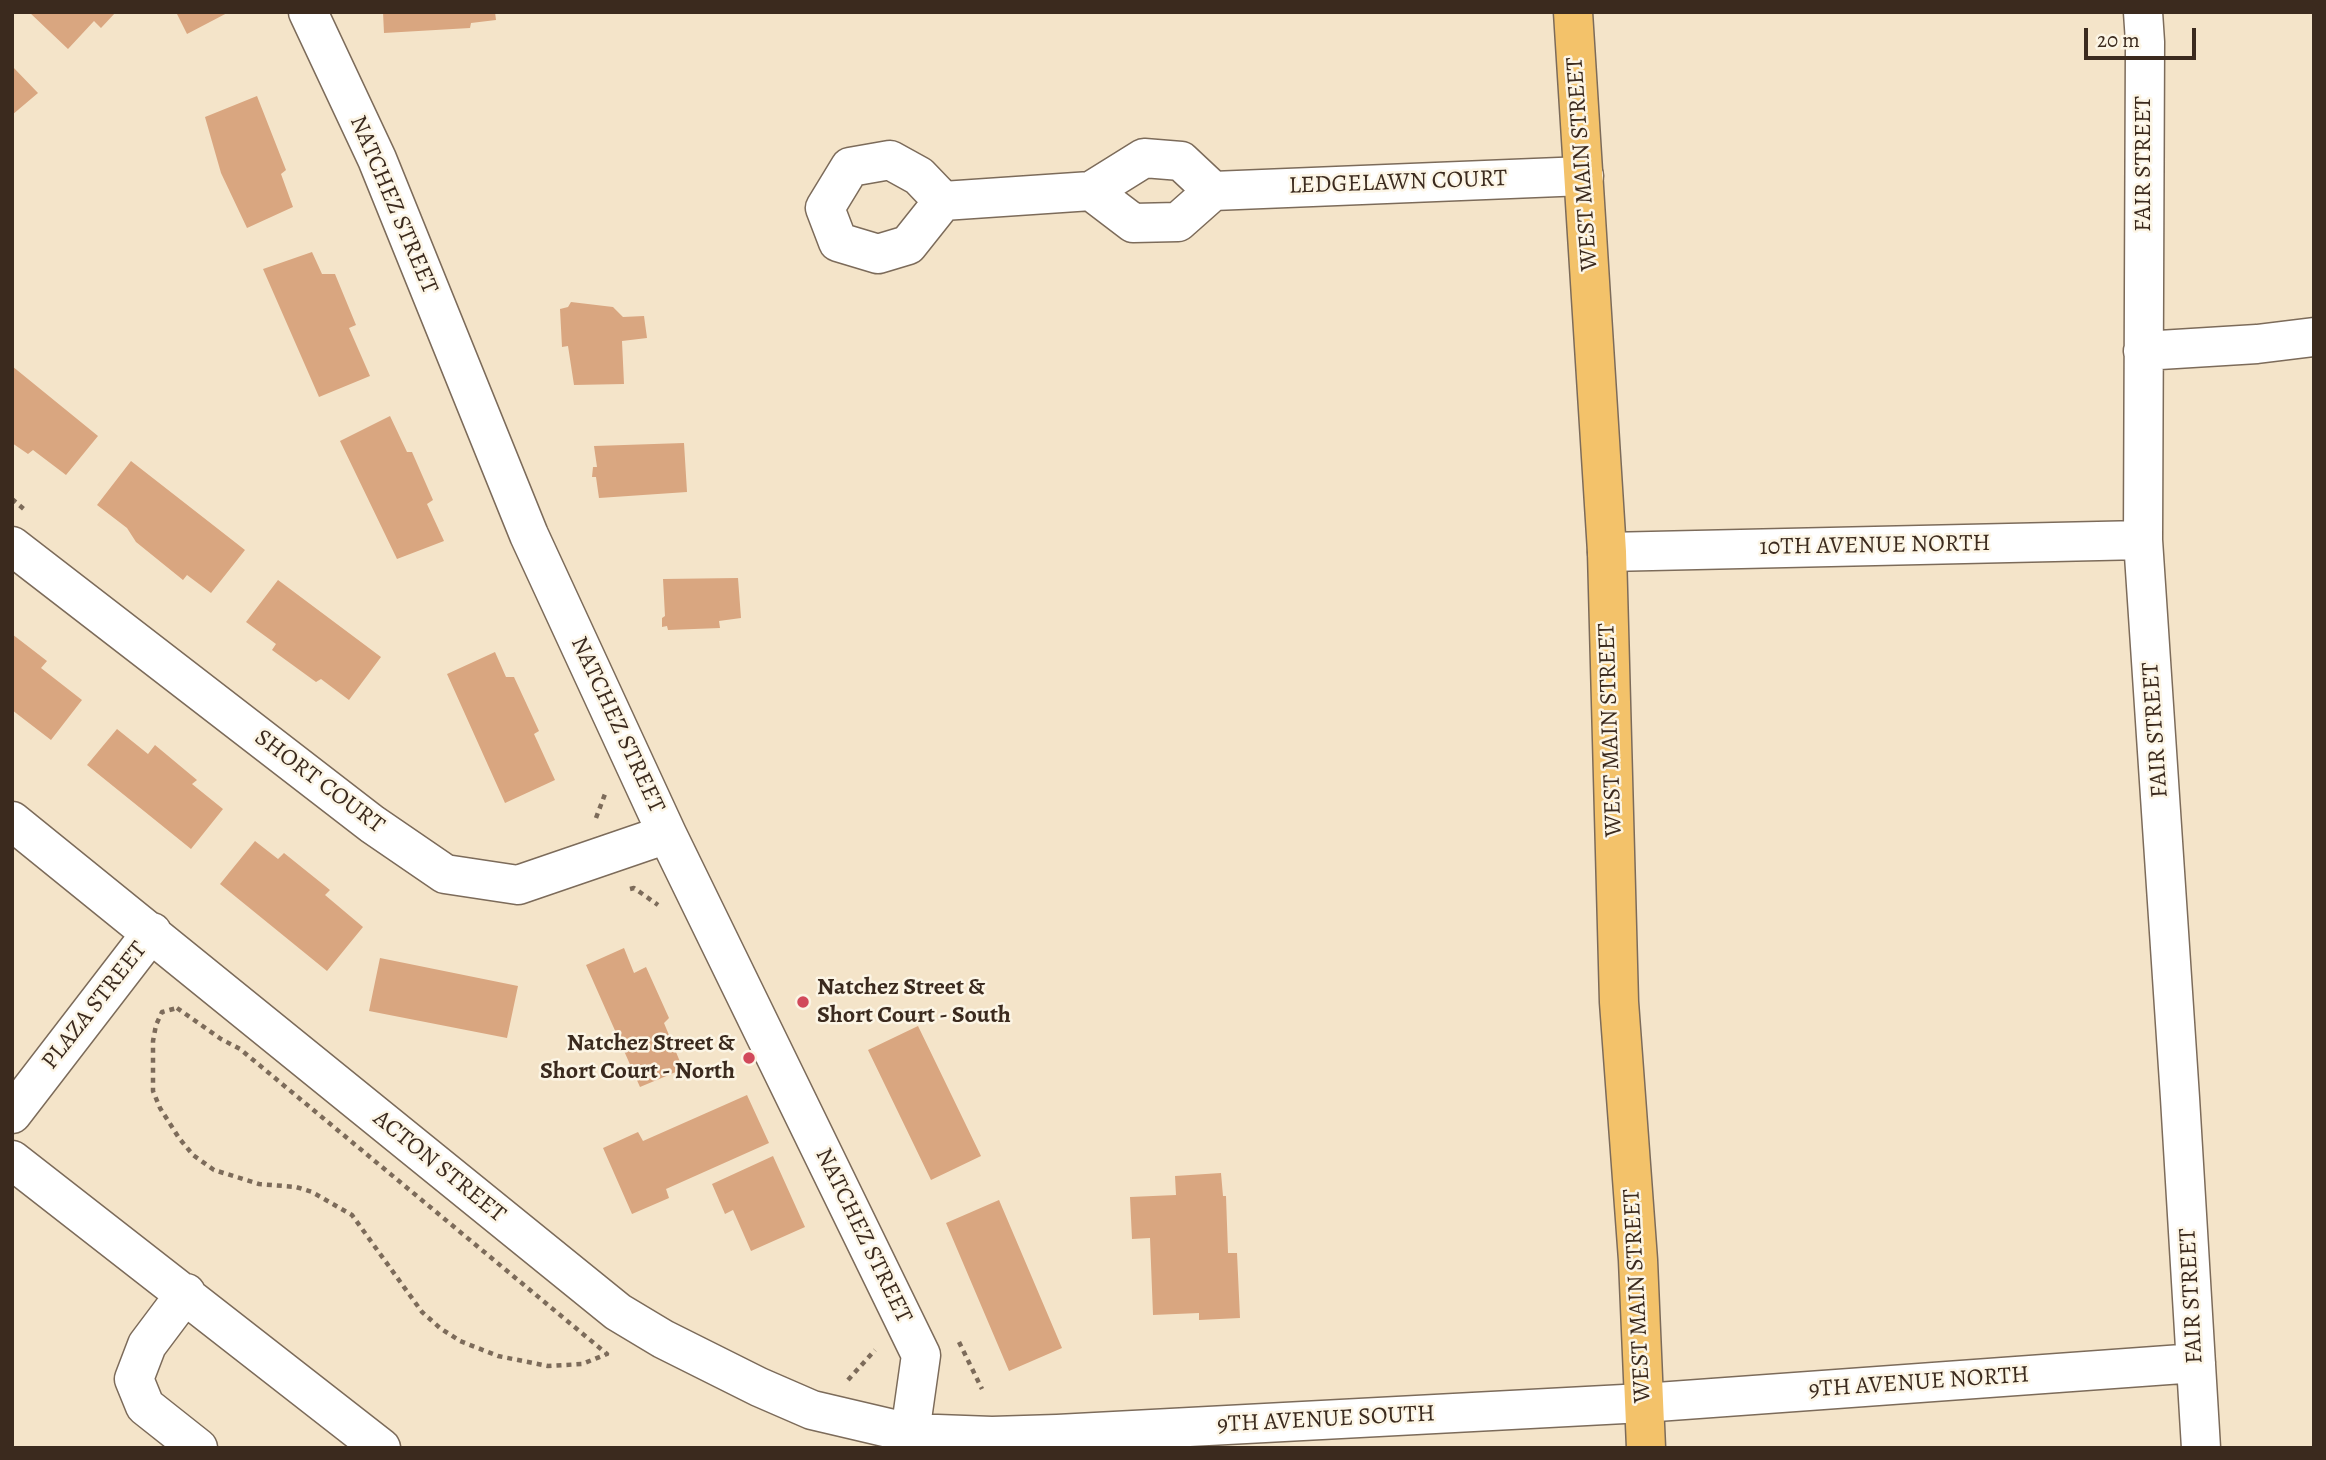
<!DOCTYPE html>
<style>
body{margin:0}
#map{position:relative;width:2326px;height:1460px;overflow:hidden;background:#f4e4c9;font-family:Alegreya,serif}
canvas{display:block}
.frame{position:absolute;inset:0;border:14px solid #3b2a1e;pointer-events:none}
.scale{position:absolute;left:2084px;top:28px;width:112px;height:32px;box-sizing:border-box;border:4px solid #3b2a1e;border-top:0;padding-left:9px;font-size:21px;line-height:24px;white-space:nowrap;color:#3b2a1e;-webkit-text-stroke:5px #fcf5e5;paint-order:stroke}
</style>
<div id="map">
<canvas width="2326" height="1460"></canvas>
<div class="frame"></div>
<div class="scale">20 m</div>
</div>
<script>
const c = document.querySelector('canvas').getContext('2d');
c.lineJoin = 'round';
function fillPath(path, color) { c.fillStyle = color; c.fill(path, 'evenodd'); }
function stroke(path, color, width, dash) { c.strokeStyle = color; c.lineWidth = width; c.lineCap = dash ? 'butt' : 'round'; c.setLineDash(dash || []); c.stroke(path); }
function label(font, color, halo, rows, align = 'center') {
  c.font = font + ' Alegreya,serif'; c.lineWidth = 5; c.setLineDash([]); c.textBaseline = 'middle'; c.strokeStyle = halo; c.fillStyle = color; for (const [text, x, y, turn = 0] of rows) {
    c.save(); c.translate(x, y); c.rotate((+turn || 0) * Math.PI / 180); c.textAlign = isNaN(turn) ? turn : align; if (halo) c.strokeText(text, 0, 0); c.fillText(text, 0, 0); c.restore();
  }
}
fillPath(new Path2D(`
 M29,12h87l-15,16 -7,-7 -26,28z
 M176,12h53l-42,22z
 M383,12h112l1,8 -25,3 -1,5 -86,5z
 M12,66l26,27 -26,22z
 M257,96l29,74 -5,4 12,33 -46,21 -26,-55 -16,-56z
 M312,252l10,22h13l21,51 -7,3 21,48 -51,21 -56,-128z
 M571,302l42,5 10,10 21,-1 3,22 -25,3 2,43 -50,1 -6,-39 -6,1 -2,-38 8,-2z
 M12,366l86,70 -32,39 -33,-25 -5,4 -16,-11z
 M390,416l17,36h5l21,48 -6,4 17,37 -47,18 -57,-118z
 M684,443l3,49 -88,6 -3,-21h-4l1,-10h4l-3,-21z
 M131,461l114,89 -34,43 -24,-18 -4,5 -47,-38 -9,-14 -30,-23z
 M738,578l3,40 -22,3 1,7 -52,2 -1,-4 -5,1v-9l3,-2 -2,-37z
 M278,580l103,77 -32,43 -28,-21 -5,3 -44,-32 4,-6 -30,-22z
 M12,634l35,27 -6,7 41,32 -31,40 -39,-30z
 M495,652l11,25h8l25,54 -5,3 21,46 -50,23 -58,-129z
 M117,729l31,25 7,-9 42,35 -5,4 31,25 -32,40 -104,-84z
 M255,841l23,18 6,-6 46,37 -5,5 38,32 -36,44 -107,-87z
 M624,948l10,25 12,-6 23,51 -5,5 19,46 -43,18 -54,-122z
 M380,958l138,28 -11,52 -138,-27z
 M918,1026l63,130 -50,24 -63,-130z
 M747,1095l22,48 -103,46 3,9 -37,16 -29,-66 35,-16 5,9z
 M773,1156l32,71 -54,24 -18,-41 -8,4 -13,-30z
 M1221,1173l2,23h3l2,57h9l3,65 -41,2v-7l-46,2 -3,-77 -18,1 -2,-42 46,-2 -1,-19z
 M999,1200l63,148 -53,23 -63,-148z`), '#d9a680');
const minor = new Path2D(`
 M308,12l69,147 152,376 138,299 254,521 -11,78
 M2143,12l2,30 -2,498 37,558 21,350
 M1091,191l42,32 45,-1 35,-31
 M943,201l-35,44 -30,9 -40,-12 -13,-34 25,-41 40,-7 29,16 24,25 148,-10 53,-33 37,3 32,30 371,-15
 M2143,351l114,-7 57,-7
 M12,546l360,278 73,50 73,11 149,-51
 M1607,552l536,-12
 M12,821l606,491 45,27 96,48 53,23 98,23 82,3 65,-2 586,-31 553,-40
 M12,1114l140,-182
 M12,1160l369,288
 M186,1293l-39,52 -13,34 11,27 53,42`);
const major = new Path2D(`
 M1573,12l34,540 12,450 19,258 8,188`);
stroke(minor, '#7c6b5a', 41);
stroke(major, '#7c6b5a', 41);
stroke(new Path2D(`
 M12,499l13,11
 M596,818l9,-24
 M630,889l4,-1 24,17
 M177,1008l44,31 19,10 367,305 -25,10 -34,2 -50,-10 -38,-15 -20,-13 -18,-16 -70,-97 -40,-23 -16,-5 -37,-3 -45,-14 -21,-15 -14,-17 -19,-30 -7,-17v-50l3,-16 6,-13z
 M959,1342l23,47
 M848,1380l27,-30`), '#7c6b5a', 4.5, [5, 5]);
stroke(minor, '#fff', 38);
stroke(major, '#f3c26a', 38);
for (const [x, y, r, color] of [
 [803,1002,7,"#d1495b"],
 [749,1058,7,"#d1495b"]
]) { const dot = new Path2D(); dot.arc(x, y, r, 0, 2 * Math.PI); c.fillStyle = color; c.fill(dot); stroke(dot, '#fcf5e5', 2.5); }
label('24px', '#3b2a1e', '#fcf5e5', [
 ["WEST MAIN STREET",1583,164,-94],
 ["FAIR STREET",2144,164,-90],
 ["LEDGELAWN COURT",1398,183,-2],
 ["NATCHEZ STREET",393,205,67],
 ["10TH AVENUE NORTH",1875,546,-1],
 ["NATCHEZ STREET",617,725,65],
 ["WEST MAIN STREET",1611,730,-92],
 ["FAIR STREET",2156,730,-94],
 ["SHORT COURT",319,782,37],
 ["PLAZA STREET",95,1006,-52],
 ["ACTON STREET",439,1167,39],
 ["NATCHEZ STREET",863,1236,64],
 ["WEST MAIN STREET",1638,1296,-93],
 ["FAIR STREET",2192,1296,-93],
 ["9TH AVENUE NORTH",1919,1383,-4],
 ["9TH AVENUE SOUTH",1326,1420,-3]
]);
label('bold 24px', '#3b2a1e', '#fcf5e5', [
 ["Natchez Street &",817,988],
 ["Short Court - South",817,1016],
 ["Natchez Street &",735,1044,"right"],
 ["Short Court - North",735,1072,"right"]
], 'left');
</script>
